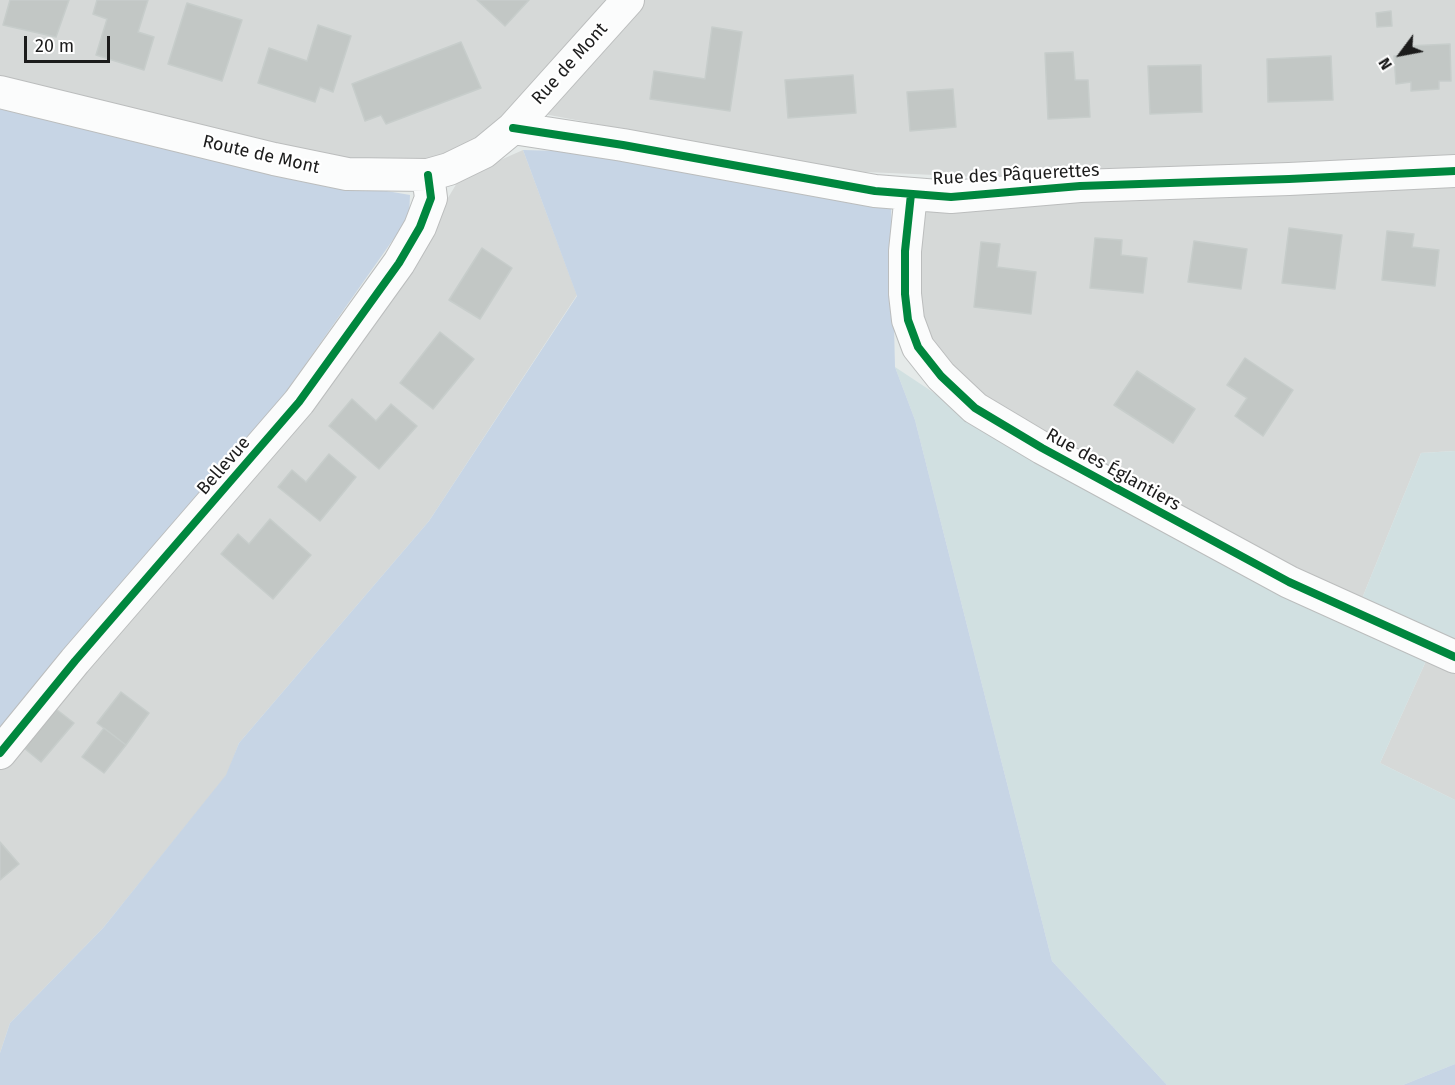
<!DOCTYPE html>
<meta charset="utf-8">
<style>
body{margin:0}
#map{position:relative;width:1455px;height:1085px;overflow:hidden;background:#e5eae9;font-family:"Fira Sans",sans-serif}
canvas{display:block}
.north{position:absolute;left:1371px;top:24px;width:60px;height:60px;-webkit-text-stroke:4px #fff;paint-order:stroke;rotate:238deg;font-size:16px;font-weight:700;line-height:24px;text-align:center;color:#1c1c1c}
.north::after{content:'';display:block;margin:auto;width:21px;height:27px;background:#1c1c1c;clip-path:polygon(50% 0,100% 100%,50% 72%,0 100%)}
.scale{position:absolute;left:24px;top:36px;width:86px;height:27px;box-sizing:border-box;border:3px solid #1c1c1c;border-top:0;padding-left:8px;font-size:18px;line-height:21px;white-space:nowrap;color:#1c1c1c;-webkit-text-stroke:4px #fff;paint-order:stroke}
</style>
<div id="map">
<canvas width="1455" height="1085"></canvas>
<div class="north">N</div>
<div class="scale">20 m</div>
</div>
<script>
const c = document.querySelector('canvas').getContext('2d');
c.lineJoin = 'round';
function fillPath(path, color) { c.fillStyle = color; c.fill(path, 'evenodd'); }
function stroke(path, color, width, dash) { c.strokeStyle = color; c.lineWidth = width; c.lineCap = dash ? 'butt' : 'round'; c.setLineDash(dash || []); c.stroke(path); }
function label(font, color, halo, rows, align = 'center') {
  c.font = font + ' "Fira Sans",sans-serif'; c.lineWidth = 4.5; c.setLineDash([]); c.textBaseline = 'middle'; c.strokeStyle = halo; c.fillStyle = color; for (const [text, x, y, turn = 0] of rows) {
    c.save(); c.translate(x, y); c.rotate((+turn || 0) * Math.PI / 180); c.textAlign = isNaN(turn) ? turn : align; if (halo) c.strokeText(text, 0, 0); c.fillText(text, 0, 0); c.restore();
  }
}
fillPath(new Path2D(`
 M0,0h620l-133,136 -48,25 -58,7 -381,-85z
 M645,0h810v155l-428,24 -184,-8 -304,-58z
 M523,150l54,145 -148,226 -190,222 -12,32 -124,153 -93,95 -10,30v-291l411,-503 49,-81z
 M1455,175v276l-34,2 -60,148 -345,-173 -69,-50 -33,-51 3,-123z
 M1430,652l25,12v136l-75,-37z`), '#d6d9d8');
fillPath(new Path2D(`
 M895,367l98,65 437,220 -50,111 75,37v264l-52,21h-236l-115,-124 -137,-541z
 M1455,451v189l-94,-39 60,-148z`), '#d1e0e1');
fillPath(new Path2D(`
 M0,109l246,58 164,28 -1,22 -145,206 -264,307z
 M523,150l112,3 256,50 4,164 20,53 137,541 115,124h-1167v-32l10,-30 93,-95 123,-153 13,-32 190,-222 148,-225z
 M1455,1064v21h-52z`), '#c7d5e5');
const building = new Path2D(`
 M10,0h59l-13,37 -53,-12z
 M97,0h51l-10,32 16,5 -10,33 -48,-15 11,-36 -14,-5z
 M477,0h52l-24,26z
 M187,3l55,17 -20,61 -54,-17z
 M1391,11l1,15 -15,1 -1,-14z
 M318,25l33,11 -18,56 -13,-5 -5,15 -57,-19 11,-35 38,13z
 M712,27l30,5 -12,79 -80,-12 4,-28 51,8z
 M461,42l20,46 -95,36 -5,-9 -16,6 -13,-37z
 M1450,44l1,37h-12v8l-28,2v-9l-15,2 -2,-28 14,-1v-9z
 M1073,52l2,28h13l2,37 -42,2 -3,-66z
 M1331,56l2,44 -65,2 -1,-43z
 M1201,65l1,47 -52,2 -2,-48z
 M853,75l3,38 -68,5 -3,-38z
 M953,89l3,38 -46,4 -3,-39z
 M1289,228l53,7 -7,54 -53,-6z
 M1387,231l27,3 -2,13 27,3 -4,36 -53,-6z
 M1095,238l27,2 -1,15 26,3 -4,35 -53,-5z
 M1194,241l53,8 -6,40 -53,-7z
 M981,242l19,2 -3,23 39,5 -5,42 -57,-7z
 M482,248l30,20 -32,51 -31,-19z
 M440,332l34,27 -41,50 -33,-26z
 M1245,358l48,32 -30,46 -28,-20 12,-18 -20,-13z
 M1137,371l58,38 -22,34 -59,-38z
 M352,399l24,22 15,-17 26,22 -38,43 -50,-43z
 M329,454l27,23 -36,44 -42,-34 14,-17 14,12z
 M270,519l41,36 -38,44 -52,-45 17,-20 11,10z
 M121,692l28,21 -23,32 -29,-22z
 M56,709l18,14 -33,39 -17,-14z
 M104,728l22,17 -22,28 -22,-16z
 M0,842l19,22 -19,16z`);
fillPath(building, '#c2c7c5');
stroke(building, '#c7cdcb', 1.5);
const minor = new Path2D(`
 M0,92l274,67 73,15 81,1 21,-6 35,-17 29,-24 115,-128
 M513,128l110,17 252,46 76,6 129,-11 209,-7 166,-8
 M911,194l-6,57v43l3,26 10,27 23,29 34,32 67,40 247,134 166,75
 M0,753l75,-92 224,-259 100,-139 21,-36 11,-29 -3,-23`);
stroke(minor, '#bbbdbd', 34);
stroke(minor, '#fbfcfc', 32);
stroke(new Path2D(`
 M513,128l110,17 252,46 76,6 129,-11 209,-7 166,-8
 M911,194l-6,57v43l3,26 10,27 23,29 34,32 67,40 247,134 166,75
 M0,753l75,-92 224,-259 100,-139 21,-36 11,-29 -3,-23`), '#00873e', 8);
label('18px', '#1c1c1c', '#fff', [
 ["Rue de Mont",570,64,-48],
 ["Route de Mont",261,155,13],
 ["Rue des Pâquerettes",1016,175,-3],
 ["Bellevue",224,466,-49],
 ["Rue des Églantiers",1113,470,29]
]);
</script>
